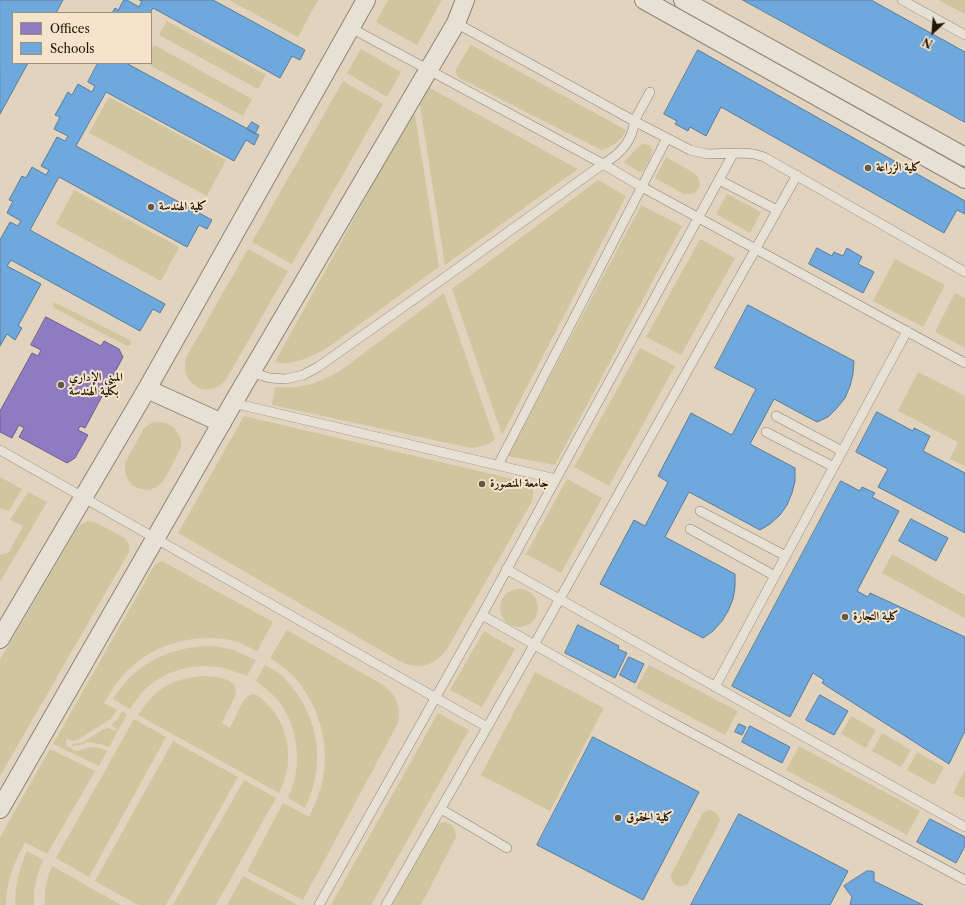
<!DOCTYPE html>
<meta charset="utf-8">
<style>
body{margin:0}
#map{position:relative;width:965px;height:905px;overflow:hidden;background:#e1d3be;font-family:"Libre Caslon Text",serif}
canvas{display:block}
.legend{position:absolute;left:12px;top:12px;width:140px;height:52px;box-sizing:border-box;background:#f5e4cc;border:1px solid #a0917d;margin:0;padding:5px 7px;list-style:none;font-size:12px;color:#211507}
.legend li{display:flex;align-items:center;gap:8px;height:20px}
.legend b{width:20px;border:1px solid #a0917d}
.north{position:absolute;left:913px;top:12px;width:40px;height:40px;-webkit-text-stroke:3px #f5e4cc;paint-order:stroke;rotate:206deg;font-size:11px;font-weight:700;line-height:16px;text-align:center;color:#211507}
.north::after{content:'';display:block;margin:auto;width:14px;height:18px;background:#211507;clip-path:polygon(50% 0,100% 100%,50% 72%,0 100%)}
</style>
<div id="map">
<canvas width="965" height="905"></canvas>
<ul class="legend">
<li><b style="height:11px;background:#8e7cc3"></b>Offices</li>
<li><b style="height:11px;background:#6fa8dc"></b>Schools</li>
</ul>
<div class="north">N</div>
</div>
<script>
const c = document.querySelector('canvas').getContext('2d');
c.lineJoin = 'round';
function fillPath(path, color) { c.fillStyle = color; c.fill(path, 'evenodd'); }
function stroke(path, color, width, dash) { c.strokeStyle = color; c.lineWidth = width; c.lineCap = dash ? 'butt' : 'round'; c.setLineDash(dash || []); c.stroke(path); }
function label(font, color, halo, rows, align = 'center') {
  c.font = font + ' "Libre Caslon Text",Amiri,serif'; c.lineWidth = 4; c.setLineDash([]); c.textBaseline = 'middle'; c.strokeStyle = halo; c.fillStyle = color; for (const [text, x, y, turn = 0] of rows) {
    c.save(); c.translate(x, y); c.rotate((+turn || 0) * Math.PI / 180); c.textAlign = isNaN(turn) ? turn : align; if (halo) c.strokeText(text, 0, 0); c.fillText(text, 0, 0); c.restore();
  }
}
fillPath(new Path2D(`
 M229,0h89l-20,37z
 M388,0h54l-25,45 -41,-23z
 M938,0h27v14z
 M167,21l99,54 -8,14 -99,-54z
 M154,45l98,54 -9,17 -97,-53h5v-13z
 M471,45l155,85c-6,12 -13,16 -25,20l-142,-72 -3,-4v-5z
 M361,49l40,23 -14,25 -40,-24z
 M343,81l40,23 -91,160 -40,-22z
 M426,86l152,83 -133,96 -26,-166z
 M109,97l117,63 -19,36 -118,-63z
 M412,113l3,2 24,152 -112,81c-12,7 -25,13 -39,15 -4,1 -9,-1 -13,-1z
 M643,144c18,0 5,19 0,27l-4,1 -15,-10 15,-16z
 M666,157l30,17c8,12 2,22 -12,20l-29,-16z
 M598,180l28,16 -124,239 -50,-146z
 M74,190l105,57 -18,34 -105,-57z
 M727,194l34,18 -11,21 -34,-19z
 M641,205l41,21 -127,239 -47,-9z
 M700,239l35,19 -54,97 -35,-18z
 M248,249l40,22 -61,107c-4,5 -7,8 -13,10 -15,6 -30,-8 -29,-23 0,-3 1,-6 2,-9z
 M895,259l50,26 -22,42 -50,-26z
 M444,293l51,147c-8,5 -15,7 -24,8l-199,-43 3,-18c25,2 43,-3 65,-16z
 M955,293l10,5v50l-30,-16z
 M54,303h2l74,37 1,2v3l-4,1 -73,-38 -1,-3z
 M640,348l35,18 -66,120 -35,-19z
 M918,372l47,24v70l-15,-7 8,-17 -60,-31z
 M244,416l282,66c8,5 9,12 5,21l-84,146c-13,17 -27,21 -46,13l-223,-129z
 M158,422l8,1 7,4 5,6 3,7v8l-18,34 -6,5 -8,3 -8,-1 -8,-3 -5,-6 -3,-8v-9l19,-35 7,-5z
 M0,477l22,12 -13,22 -9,-3z
 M567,479l35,19 -41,75 -35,-19z
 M28,492l19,10 -47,80v-27l9,-3 14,-26 -13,-6z
 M89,521l8,2 28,15c3,5 5,8 4,14l-129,224v-116l78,-133 3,-3z
 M892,554l73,41v23l-83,-45z
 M162,561l111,61 -16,29c-7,-3 -15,-8 -22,-10 -37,-9 -81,2 -108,30 -9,9 -16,20 -23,32l13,7 -6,9 -32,20 -5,2 -8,-2v7l11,5c14,-3 15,-7 30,0l-8,15 -46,-22 101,-178 5,-4z
 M500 608a19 19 0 1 1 38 0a19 19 0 1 1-38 0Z
 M287,630l96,55c14,10 18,21 15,38l-95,177 -56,-29 36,-68 26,14c5,-11 10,-22 13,-34 9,-38 -3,-80 -30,-108 -6,-6 -14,-12 -22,-17z
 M484,631l31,18 -33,58 -32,-17z
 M206,646l14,1 13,3 23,10 -9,16c-8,-3 -16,-6 -24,-8 -30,-7 -64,4 -84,28 -3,4 -6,9 -9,13l-17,-10c3,-5 7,-11 11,-15 21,-25 50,-36 82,-38z
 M265,665c5,3 11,6 16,10 28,26 42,66 34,104 -2,10 -6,19 -10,29l-17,-10c3,-9 7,-17 8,-27 4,-24 -3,-53 -19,-72 -7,-7 -14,-12 -21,-18z
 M649,665l89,46 -13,24 -89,-47z
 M535,672l69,36 -54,103 -69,-36z
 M205,676c12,1 36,2 30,20l-13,27 8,5c4,-7 12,-28 18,-32 7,-4 10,-1 15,4 15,13 24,32 25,51 1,17 -2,26 -9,42l-141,-78c18,-27 34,-37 67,-39z
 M122,711l5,3 -18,33 -9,-3 -12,-2 -7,3 -9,1v-2l9,-1 23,-14 5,-1 7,3 1,-2 -4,-2 -1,-3 6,-5z
 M438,713l31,17 -98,175h-40z
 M851,716l25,14 -10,18 -25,-14z
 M134,719l32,18 -77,140 -33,-19z
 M882,733l29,17 -10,17 -29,-16z
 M173,741l65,36 -72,128h-28l-43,-24z
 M799,746l121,65 -13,24 -121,-65z
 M50,749l45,22 -48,83 -22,-12c-11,22 -19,38 -19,63h-6v-68z
 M917,752l27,15 -10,18 -27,-15z
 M965,770v29l-12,-6z
 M244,780l32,18 -60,107h-43z
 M710,810c6,2 9,5 10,11l-32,63c-9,5 -17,1 -17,-9l32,-62 3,-2z
 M445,822c8,2 11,7 11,15l-35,68h-29l43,-79 5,-3z
 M27,851l16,9c-6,14 -10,29 -9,45h-19c0,-20 4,-36 12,-54z
 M52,866l69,39h-76c-1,-16 1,-24 7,-39z
 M243,876l55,29h-71z`), '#cfc69f');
const offices = new Path2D(`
 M46,317l55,29 3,-5 15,8 4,8 -38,71 -5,-2 -2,4 10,5 -13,23 -8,5 -48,-26 5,-9 -5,-3 -7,13 -12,-6v-21l32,-58 6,3 3,-6 -10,-5z`);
fillPath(offices, '#8e7cc3');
stroke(offices, '#6d5d8b', 1);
const schools = new Path2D(`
 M0,0h63l-7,13h-43v50h15l-28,51z
 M124,0h3l12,7 3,-6 -3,-1h74l92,50 -5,10 -8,-4 -12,22 -127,-70 -3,5h-38l3,-5 3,2z
 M743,0h128l94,52v70z
 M698,50l267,151v13l-8,-4 -13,23 -223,-126 -15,29 -16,-9 -2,4 -13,-7 2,-3 -13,-7z
 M98,63h28l133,72 -5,10 -8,-5 -12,21 -128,-69 -30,54 136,74 -5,9 -8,-4 -12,22 -128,-70 -29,53 135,74 -5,9 -7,-4 -13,22 -129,-71 -4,6 34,18 -23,42 4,2 -7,12 -8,-6 -7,12v-106l10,-18 8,4 3,-5 -14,-8 6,-12 -4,-1 13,-24 4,2 6,-11 14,8 3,-5 -8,-4 16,-29 8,4 3,-5 -14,-7 6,-12 -5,-2 13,-23 4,3 6,-11 14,8 3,-6 -7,-4z
 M252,122l7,4 -4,8 -8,-5z
 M817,248l15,8 2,-4 9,4 4,-8 15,9 -4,7 16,8 -11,21 -54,-29z
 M748,305l106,56 -1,13 -3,12 -5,12 -8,10 -9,9 -11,5 -43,-23 -24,45 45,24v13l-3,12 -5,12 -7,10 -10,9 -10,6 -71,-38 -24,45 70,37v13l-2,12 -5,12 -6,10 -9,10 -10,7 -103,-54 34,-64 11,6 23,-44 -10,-6 33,-63 41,22 24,-46 -41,-21z
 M877,412l36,19 1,-3 16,8 -7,15 42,22v60l-87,-46 10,-18 -32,-17z
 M841,481l19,10 2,-4 13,6 -3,4 27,14 -42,80 11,6 2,-4 95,44v94l-16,33 -127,-81 2,-3 -11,-7 -23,44 -58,-31z
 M911,519l37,19 -12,23 -37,-20z
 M578,625l41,21 -1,3 9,4 -12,25 -50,-25z
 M629,657l15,7 -9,19 -15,-8z
 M820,695l28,16 -14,24 -28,-15z
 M739,724l7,3 -4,8 -7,-3z
 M750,726l40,21 -8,16 -40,-21z
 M593,737l106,55 -56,108 -106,-55z
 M739,814l109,57 -18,34h-139z
 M930,819l35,18v9l-9,17 -39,-21z
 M867,871h4l3,1v9l49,24h-73l2,-8 -8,-11z`);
fillPath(schools, '#6fa8dc');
stroke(schools, '#587c9c', 1);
const service = new Path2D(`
 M902,0l63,35
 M456,23l178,98 56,29 17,4 36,-1 11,1 10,3 201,115
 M351,28l252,136 39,23 323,176
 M719,180l58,30
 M251,372l19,6 16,1 17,-4 15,-8 126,-89 159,-114c14,-8 26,-19 30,-35 1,-3 1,-6 2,-9 4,-9 10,-18 15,-28
 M233,403l323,76
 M776,416l66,35
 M766,432l68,35
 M0,450l487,277
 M498,465l169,-327
 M700,511l86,45
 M690,529l85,47
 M506,569l459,258
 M482,615l178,101 305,164
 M715,687l192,-356
 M441,809l66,39
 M319,905l163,-290 251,-461
 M386,905l148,-260 263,-470`);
const minor = new Path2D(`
 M644,0l321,179
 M683,0l282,157
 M147,389l75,34
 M0,639l147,-250 219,-389
 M0,809l233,-406 223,-380 9,-23`);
stroke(service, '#8d8476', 10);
stroke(minor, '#8d8476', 20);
stroke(service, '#e7e0d5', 9);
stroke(minor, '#e7e0d5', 18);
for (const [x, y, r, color] of [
 [868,168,4,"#645847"],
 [151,207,4,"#645847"],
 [61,385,4,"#645847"],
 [482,484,4,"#645847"],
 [845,617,4,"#645847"],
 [618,818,4,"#645847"]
]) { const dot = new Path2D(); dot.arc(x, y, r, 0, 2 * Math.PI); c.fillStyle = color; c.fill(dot); stroke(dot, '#f5e4cc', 1.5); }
label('bold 12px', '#211507', '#f5e4cc', [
 ["كلية الزراعة",876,168],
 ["كلية الهندسة",159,207],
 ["المبنى الإداري",69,378],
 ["بكلية الهندسة",69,392],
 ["جامعة المنصورة",490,484],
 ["كلية التجارة",853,617],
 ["كلية الحقوق",626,818]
], 'left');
</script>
